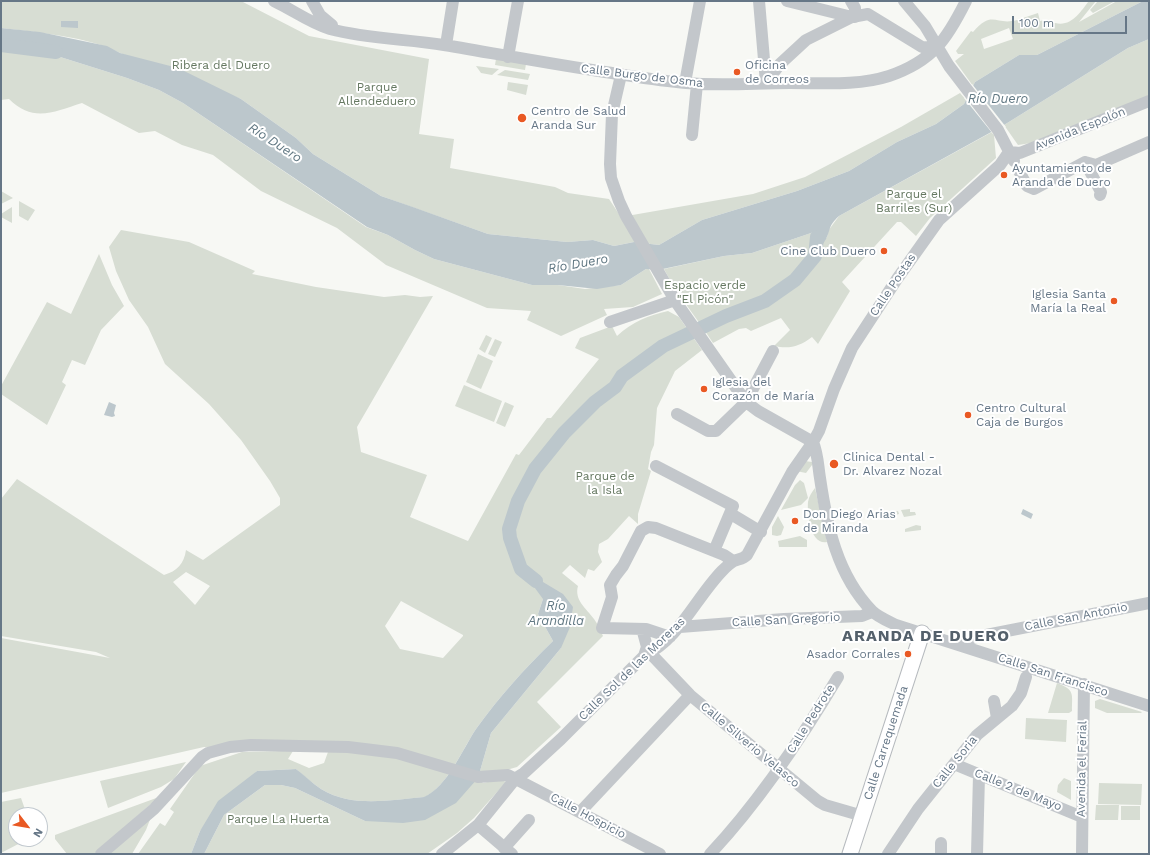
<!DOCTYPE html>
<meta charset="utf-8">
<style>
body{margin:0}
#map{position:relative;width:1150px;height:855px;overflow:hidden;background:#f7f8f4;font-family:"Work Sans",sans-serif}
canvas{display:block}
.frame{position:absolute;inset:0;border:2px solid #667787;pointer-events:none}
.north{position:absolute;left:8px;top:807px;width:40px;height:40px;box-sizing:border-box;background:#fff;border:1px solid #c2c9cf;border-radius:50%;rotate:121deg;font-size:11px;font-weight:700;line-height:16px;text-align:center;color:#667787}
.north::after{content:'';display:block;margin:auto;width:14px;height:18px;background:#e95923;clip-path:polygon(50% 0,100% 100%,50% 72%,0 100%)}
.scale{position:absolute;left:1012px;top:16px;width:115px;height:18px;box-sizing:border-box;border:2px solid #667787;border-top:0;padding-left:5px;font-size:12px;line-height:14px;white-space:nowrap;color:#667787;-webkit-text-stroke:3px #fff;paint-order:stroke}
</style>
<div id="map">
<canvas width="1150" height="855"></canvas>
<div class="frame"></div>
<div class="north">N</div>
<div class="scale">100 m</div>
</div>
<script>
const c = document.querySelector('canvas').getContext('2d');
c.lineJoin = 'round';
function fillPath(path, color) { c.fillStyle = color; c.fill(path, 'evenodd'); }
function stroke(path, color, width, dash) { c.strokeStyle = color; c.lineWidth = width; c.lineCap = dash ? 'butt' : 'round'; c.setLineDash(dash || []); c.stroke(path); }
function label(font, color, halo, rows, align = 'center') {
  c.font = font + ' "Work Sans",sans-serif'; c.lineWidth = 4; c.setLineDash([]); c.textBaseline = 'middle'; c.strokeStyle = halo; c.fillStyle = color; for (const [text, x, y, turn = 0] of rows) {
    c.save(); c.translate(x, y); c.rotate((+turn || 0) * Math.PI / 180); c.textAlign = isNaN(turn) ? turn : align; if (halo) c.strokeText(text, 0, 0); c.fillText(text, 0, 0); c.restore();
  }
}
fillPath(new Path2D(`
 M1,1h240l68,35 120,23 -10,75 35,5 -4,29 105,19 13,6 41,6 12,18 132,-23 52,-17 96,-50 59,-34 6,7 -2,4 -28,20 -39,18 -48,29 -52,20 -95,29 -43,25 -25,-3 -20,4 -21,-6 -26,2 -79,-8 -107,-38 -68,-42 -17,-16 -55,-39 -121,-46c-29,-16 -86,-21 -119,-25z
 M1089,1h7l-17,21 38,-21h26l-106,54h-18l-44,27 -2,4 -18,-25 9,-7h-6l-2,-3 15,-20 2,1c20,-23 22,-6 44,-12 7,-2 14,-5 21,-7l2,8c7,-2 9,1 15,2 17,4 25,-11 34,-22zM1009,28l4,11 -29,10 -3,-10z
 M1098,1h17l-22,12 -3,-3z
 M1149,39v58l-118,46 -13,2 -14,-20 124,-77z
 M1,45l37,5 89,28 32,12 24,13 183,124 22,8 27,15 19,9 98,26h26l27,4 36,-4 25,-16h3l13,25 -29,13 -29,2 3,6 -46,21 -34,-16 4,-9 -44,-3 -101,-43 -49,-37 -76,-37 -48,-36 -31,-10 -27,-14 -16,2 -57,-30c-28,9 -49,20 -73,-4l-8,1z
 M496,59l30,5 -1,6 -30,-5z
 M476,66l23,3 -7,6 -11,-2z
 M505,70l25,4 -2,6 -31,-5z
 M508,82l20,3 -2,10 -19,-5z
 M992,132l2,3 2,23 -66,60 -14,18 -15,-14h-4l-55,60 8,9 -32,53 -6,-7c-13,10 -23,12 -38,9l16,-16 -9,-12 -30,13 -5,-3 -7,1 -26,14c-16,-25 -35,-47 -49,-74l60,-13 28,-3 65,-22 -4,21 14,-15 1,-6 11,-15z
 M1,191l12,7 -12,6z
 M19,201l16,9 -7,11 -9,-5z
 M12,207v16l-11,-6v-3z
 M121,230l68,12 66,29 -3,3 64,13 68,10 21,-2 15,2 13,-1 -76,131 4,25 66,23 -17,42 58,24 48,-87 3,1 28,-37h4l48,-59 -24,-11 5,-10 32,-12 5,10c15,-14 32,-21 51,-25l11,6 23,33 -27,21 -18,37 -3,37 -3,7 -3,17 3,2 -13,43v10l-9,-8 -21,23 -9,5 -1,8 4,10 -8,9 -6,-2 -3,9 -15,-13 -8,8 16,13c-4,14 8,22 16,33 4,5 6,11 9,17l-66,66 24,25 -44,40 -39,11 5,5 17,-4 6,3 -32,36 -17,15 -30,21h-223l20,-39 41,-30h16l14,3 70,33 113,-43 13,-45 70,-85 -18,-49 -5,15 15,27c-28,27 -54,56 -77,88 -14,21 -28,56 -51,68 -35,3 -73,11 -104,-8 -9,-6 -17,-13 -25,-20l-39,2 -57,60 -9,23h-53l22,-31 5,3 9,-14 -4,-3 30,-43 42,-14 40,-1 -78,-4 -203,46v-155l109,20 -14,-6 -95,-16v-137l16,-20 147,96c13,-4 20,-11 22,-25l17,10 77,-55v-7l-10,-17 -29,-41 -32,-36 -44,-40 -17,-37 -19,-27 -13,-29 -7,-24zM186,572l24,14 -15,19 -22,-23zM401,601l62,34v1l-20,22 -43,-9 -15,-23zM293,751l35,1 -4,11 -15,5 -21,-9z
 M99,254l13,31 12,21 -23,24 -16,35 -13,-5 -10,22 4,3 -19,40 -46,-31v-8l46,-84 24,12z
 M486,335l6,3 -7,15 -6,-4z
 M495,339l7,3 -7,15 -7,-3z
 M478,354l15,7 -12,28 -15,-7z
 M464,385l38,16 -8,21 -39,-16z
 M505,402l9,4 -9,21 -9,-4z
 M805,461l7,1v3l-6,8 -10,-2z
 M800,480l4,3 4,15 -7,7 -20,5 14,-25z
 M815,488l12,54c-17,3 -20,-28 -19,-40 1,-6 4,-10 7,-14z
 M910,509v3h5l1,3 -12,2 -3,-7z
 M898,511l1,3 -4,1v3l-10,2 -1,-3 5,-1 -1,-3z
 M778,516l6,11 -3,8 -4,1 -5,-1v-8z
 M916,525l5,1v4l-16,2v-3z
 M800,536l7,4v7h-28l-1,-6z
 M1057,683c18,7 15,10 15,28l-3,2h-21z
 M1100,699l42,13 -1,1h-34l-12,-5v-7z
 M1026,718l41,2 -1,22 -41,-3z
 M186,762l-12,17 -13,8 -53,21 -8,-27z
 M1064,778l7,3v19l-14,-8 1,-7z
 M1099,783l43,1 -1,21 -43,-1z
 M159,797l-65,57h-27l-12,-15v-4z
 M21,798l6,17h-11v24h12l-27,14v-51z
 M1096,805h23l-1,15h-23z
 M1121,806h19v14h-19z
 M154,809l-8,21 -14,24h-31z`), '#d7ddd3');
fillPath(new Path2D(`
 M1143,1h6v38l-21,9 -124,77 -165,91c-11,10 -8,13 -13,23 -3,5 -7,11 -11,17l-2,-3 4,-22 -65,22 -28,3 -66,14 -12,-1 -25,16 -24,4 -39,-4h-26l-98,-26 -19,-9 -27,-15 -21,-8 -184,-124 -24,-13 -32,-12 -89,-28 -37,-5v-17l39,4 67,14 13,7 58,15 63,31 55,39 17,16 68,42 29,10 78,28 79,8 26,-2 21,6 20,-4 25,3 43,-25 95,-29 52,-20 48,-29 39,-18 28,-20 11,-22 44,-27h18z
 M61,21h17v7l-17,-1z
 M109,402l7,3 -2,8 1,3 -3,1 -8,-2z
 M1023,509l10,5 -2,5 -10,-5z
 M518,560l20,19 25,15 10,13 -3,20 -9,21 -70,85 -13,45 -22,25 -31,17 -22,3 -38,-2 -70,-33 -14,-3h-16l-41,30 -20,39h-13l9,-23 18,-30 39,-30 39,-2c8,6 16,14 25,20 31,19 69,11 103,8 24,-11 38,-47 52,-68 23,-32 49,-61 77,-88l-15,-27 5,-15 -22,-30z`), '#bcc7cc');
fillPath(new Path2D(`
 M972,84l34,43 -13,7 -29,-36z`), '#f7f8f4');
stroke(new Path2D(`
 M1,45l55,7
 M536,581l-15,-12 -11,-31 -1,-9 9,-28 17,-32 29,-36 31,-31 20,-15 7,-11 41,-30 63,-30 39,-15 30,-21 20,-24 2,-19`), '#bcc7cc', 14);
const major = new Path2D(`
 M850,854l72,-221`);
stroke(major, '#b6babe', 17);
stroke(new Path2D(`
 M274,1c19,9 36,22 56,28 37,10 77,10 114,16 54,9 107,19 161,27 27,4 54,9 81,11 35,3 69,0 104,0 33,0 68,3 99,-7 44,-15 58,-37 77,-75
 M312,1l8,14 12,10
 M759,1l7,82
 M787,1l65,16 16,-3 54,33 15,1
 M851,1l4,7v9
 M904,1l21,25 24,40 49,64 16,31
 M446,45l7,-44
 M508,57l10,-56
 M621,75l-9,39 -2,50 1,14 8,23 7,15 50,86 70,100 12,9 55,31
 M685,83l15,-82
 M766,83l14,-19 26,-24 46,-23
 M692,135l5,-51
 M1009,152l11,1 129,-52
 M1085,162l11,3 53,-23
 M1085,162l16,30 -1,3
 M1019,171l8,15 7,3 51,-27
 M610,322l65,-22
 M677,414l31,17h8l30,-29 27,-51
 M813,442c5,12 5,24 7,36 7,48 17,97 52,133 6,6 16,10 24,14l253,81
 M656,466l77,40 -19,45
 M731,514l30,18
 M680,627l104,-8 78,-3 10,-4
 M643,632l4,15 -3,9
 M670,637l-24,-8 -44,-1 10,-31 -2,-12 6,-10 7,-9 18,-35 7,-4 8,1 68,27 9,6
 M957,644l14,-6 178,-35
 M650,653l40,42 128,106 7,4 38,11
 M994,701l3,17
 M954,764l128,53
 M581,811l109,-116
 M478,825l34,29
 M504,848l25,-28
 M101,854l53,-45 48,-52 6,-4 22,-6 21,-2 97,2 49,6 81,24 30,-2 152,79
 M442,854l36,-29 38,-47 8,-5 37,-34 83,-83c36,-18 51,-57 78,-85 3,-3 8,-8 12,-10 5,-2 9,-2 13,-6l45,-83 21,-30 6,-11 15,-42 18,-41 45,-69 42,-59 61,-55 9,-13
 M710,854c50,-53 91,-115 128,-177
 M888,854l30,-45 59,-74 35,-29 9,-13 5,-16
 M941,854v-11
 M977,854l2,-79
 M1082,854l2,-170`), '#c3c7cb', 12);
stroke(major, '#fff', 15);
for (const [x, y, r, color] of [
 [737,72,4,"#e95923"],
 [522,118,5,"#e95923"],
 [1004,175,4,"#e95923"],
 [884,251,4,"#e95923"],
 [1114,301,4,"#e95923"],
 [704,389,4,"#e95923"],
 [968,415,4,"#e95923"],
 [834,464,5,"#e95923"],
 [795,521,4,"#e95923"],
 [908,654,4,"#e95923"]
]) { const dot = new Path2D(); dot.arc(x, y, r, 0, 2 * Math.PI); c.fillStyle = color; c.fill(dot); stroke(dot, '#fff', 1.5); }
label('12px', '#657861', '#fff', [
 ["Ribera del Duero",221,65],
 ["Parque",377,87],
 ["Allendeduero",377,101],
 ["Parque el",914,194],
 ["Barriles (Sur)",914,208],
 ["Espacio verde",705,285],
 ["\"El Picón\"",705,299],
 ["Parque de",605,476],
 ["la Isla",605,490],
 ["Parque La Huerta",278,819]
]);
label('12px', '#667787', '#fff', [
 ["Oficina",745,65],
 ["de Correos",745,79],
 ["Centro de Salud",531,111],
 ["Aranda Sur",531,125],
 ["Ayuntamiento de",1012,168],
 ["Aranda de Duero",1012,182],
 ["Cine Club Duero",876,251,"right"],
 ["Iglesia Santa",1106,294,"right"],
 ["María la Real",1106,308,"right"],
 ["Iglesia del",712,382],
 ["Corazón de María",712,396],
 ["Centro Cultural",976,408],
 ["Caja de Burgos",976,422],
 ["Clinica Dental -",843,457],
 ["Dr. Alvarez Nozal",843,471],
 ["Don Diego Arias",803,514],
 ["de Miranda",803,528],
 ["Asador Corrales",900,654,"right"]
], 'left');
label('12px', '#667787', '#fff', [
 ["Calle Burgo de Osma",642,76,7],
 ["Avenida Espolón",1080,129,-22],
 ["Calle Postas",893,285,-56],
 ["Calle San Antonio",1076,617,-11],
 ["Calle San Gregorio",786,620,-3],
 ["Calle Sol de las Moreras",632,669,-44],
 ["Calle San Francisco",1053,675,18],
 ["Calle Pedrote",811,719,-58],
 ["Calle Carrequemada",886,743,-72],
 ["Calle Silverio Velasco",750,745,40],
 ["Calle Soria",955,762,-51],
 ["Avenida el Ferial",1082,769,-89],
 ["Calle 2 de Mayo",1018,790,22],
 ["Calle Hospicio",588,816,28]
]);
label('italic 13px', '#617883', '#fff', [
 ["Río Duero",998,99],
 ["Río Duero",275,143,33],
 ["Río Duero",578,264,-10],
 ["Río",556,606],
 ["Arandilla",556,621]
]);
c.letterSpacing = '1px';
label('bold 16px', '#54606b', '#fff', [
 ["ARANDA DE DUERO",926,636]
]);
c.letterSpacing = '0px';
</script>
